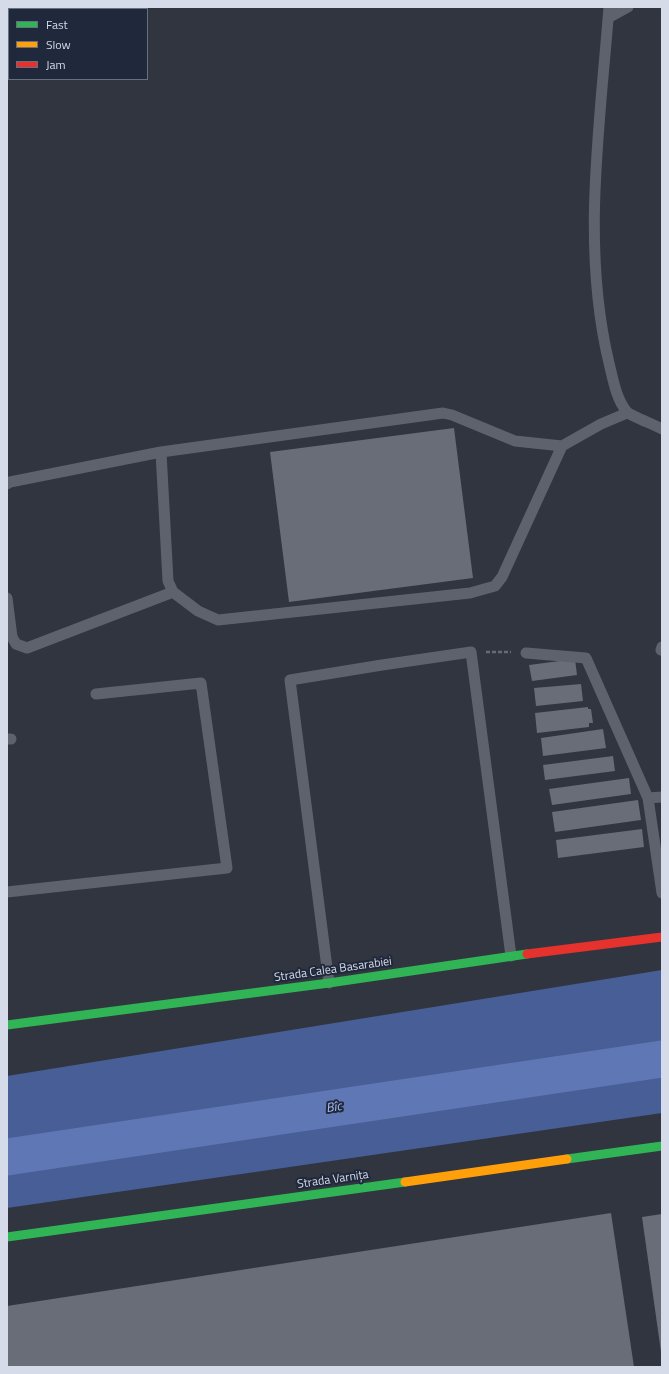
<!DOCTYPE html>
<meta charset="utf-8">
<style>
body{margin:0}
#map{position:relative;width:669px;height:1374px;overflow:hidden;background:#303540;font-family:"Titillium Web",sans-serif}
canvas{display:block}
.frame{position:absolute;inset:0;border:8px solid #d5dbe8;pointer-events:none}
.legend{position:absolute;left:8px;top:8px;width:140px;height:72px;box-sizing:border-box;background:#20283b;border:1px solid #687080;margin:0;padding:5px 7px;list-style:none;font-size:12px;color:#d5dbe8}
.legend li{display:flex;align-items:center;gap:8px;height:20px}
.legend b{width:20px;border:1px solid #687080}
</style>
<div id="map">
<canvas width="669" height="1374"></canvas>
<div class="frame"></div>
<ul class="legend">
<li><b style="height:5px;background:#30b455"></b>Fast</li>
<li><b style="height:5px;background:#ff9f0a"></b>Slow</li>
<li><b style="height:5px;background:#e5322d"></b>Jam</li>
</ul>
</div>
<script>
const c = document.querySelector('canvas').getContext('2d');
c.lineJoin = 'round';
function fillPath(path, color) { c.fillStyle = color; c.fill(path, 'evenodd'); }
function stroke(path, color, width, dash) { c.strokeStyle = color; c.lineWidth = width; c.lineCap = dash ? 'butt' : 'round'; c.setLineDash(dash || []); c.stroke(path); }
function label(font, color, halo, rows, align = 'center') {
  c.font = font + ' "Titillium Web",sans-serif'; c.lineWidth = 4; c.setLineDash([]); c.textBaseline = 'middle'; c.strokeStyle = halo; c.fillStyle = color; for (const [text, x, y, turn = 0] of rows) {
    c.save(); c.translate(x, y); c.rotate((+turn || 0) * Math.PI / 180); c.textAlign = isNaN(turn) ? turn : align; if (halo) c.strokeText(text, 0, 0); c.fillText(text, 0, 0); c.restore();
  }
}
fillPath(new Path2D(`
 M662,970v143l-655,95v-132z`), '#475e96');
stroke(new Path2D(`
 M7,1157l655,-98`), '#5f77b4', 37);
fillPath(new Path2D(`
 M454,428l19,150 -184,24 -19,-150z
 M575,659l2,16 -45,6 -3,-16z
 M581,684l2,17 -47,5 -2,-18z
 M588,707v2h3l2,14h-4v4l-52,6 -2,-20z
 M603,729l3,19 -63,8 -2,-18z
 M613,756l2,15 -70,9 -2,-15z
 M629,778l2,16 -79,11 -3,-16z
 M638,800l3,20 -86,12 -3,-20z
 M642,829l2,18 -86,11 -2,-18z
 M611,1213l23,154h-627v-61z
 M662,1214v138h-1l-19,-135z`), '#696d77');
stroke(new Path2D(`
 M486,652h25`), '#666b73', 2.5, [4, 2]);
stroke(new Path2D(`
 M609,7c-9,118 -28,240 0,356 4,16 7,36 18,49 4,4 28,13 35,17
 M608,18l20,-11
 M161,452l7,129 5,11 25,19 20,9 252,-27 25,-7 7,-9 60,-131
 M7,484l3,-2 151,-30 282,-39 9,2 63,26 47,5 39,-22 26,-11
 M7,598l5,39 4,7 11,4 146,-56
 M661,650l1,-3
 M526,653l60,5 62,140
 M7,739h4
 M662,797l-14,1 14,95
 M7,892l220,-24 -26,-185 -105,11
 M329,983l-39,-303 92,-15 89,-13 40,304`), '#5e626c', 11);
stroke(new Path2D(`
 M7,1025l322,-42 198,-29
 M567,1159l95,-13
 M7,1237l398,-55`), '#30b455', 9);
stroke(new Path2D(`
 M405,1182l162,-23`), '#ff9f0a', 9);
stroke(new Path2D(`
 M527,954l135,-17`), '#e5322d', 9);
label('12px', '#d5dbe8', '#20283b', [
 ["Strada Calea Basarabiei",333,970,-8],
 ["Strada Varnița",333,1180,-8]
]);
label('italic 13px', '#abc2f8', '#20283b', [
 ["Bîc",334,1108,-9]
]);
</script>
